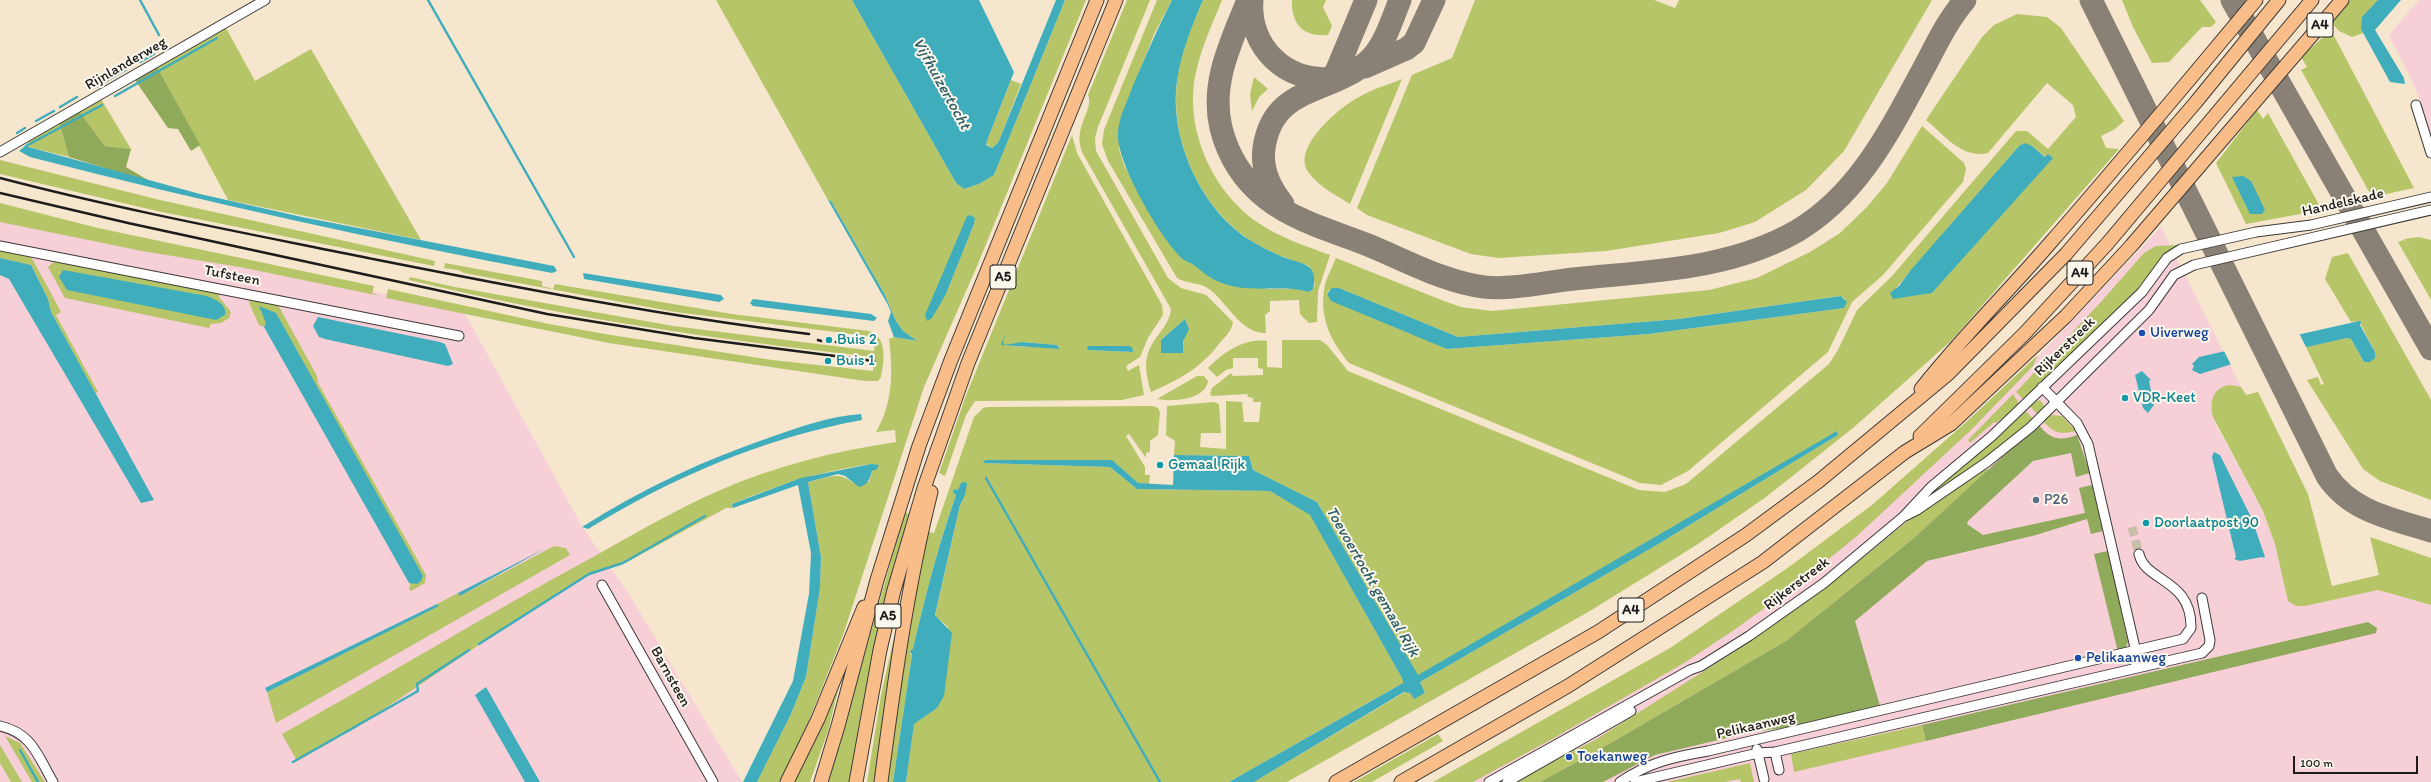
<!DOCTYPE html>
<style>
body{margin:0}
#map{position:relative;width:2431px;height:782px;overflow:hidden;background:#f6e6ce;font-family:Itim,sans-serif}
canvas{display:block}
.scale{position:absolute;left:2293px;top:756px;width:125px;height:18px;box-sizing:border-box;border:2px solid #1c1c1c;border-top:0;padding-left:5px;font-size:12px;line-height:14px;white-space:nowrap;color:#1c1c1c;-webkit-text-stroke:3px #fbf7ec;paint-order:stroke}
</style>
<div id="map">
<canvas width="2431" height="782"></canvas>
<div class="scale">100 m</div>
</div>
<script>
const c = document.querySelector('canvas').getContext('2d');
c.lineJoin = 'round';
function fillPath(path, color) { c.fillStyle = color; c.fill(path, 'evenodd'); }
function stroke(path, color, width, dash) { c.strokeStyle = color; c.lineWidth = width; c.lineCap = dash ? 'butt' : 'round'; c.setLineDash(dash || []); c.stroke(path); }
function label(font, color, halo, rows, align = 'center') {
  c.font = font + ' Itim,sans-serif'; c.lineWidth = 4; c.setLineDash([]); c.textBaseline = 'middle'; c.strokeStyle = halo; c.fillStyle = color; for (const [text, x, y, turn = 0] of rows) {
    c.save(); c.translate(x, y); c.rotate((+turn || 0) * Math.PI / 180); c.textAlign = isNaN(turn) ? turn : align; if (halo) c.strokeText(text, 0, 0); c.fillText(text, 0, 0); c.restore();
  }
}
fillPath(new Path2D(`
 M2419,0h12v139l-15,-50 -27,-54z
 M0,207l464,105 119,216 47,68 112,186h-742z
 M2161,227l80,160 -11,-2 -19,20 5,20 47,86 12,33 30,62 73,-16 53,15v177h-975l361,-221 198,-180z`), '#f6cfd7');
fillPath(new Path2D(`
 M716,0h136l104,183 8,6 15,-5 15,-9 71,-175h21l-109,266 -53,121 -81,248 -35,88 -29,59h-22l34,-68 15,-37 14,-89 1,-31 -13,-75c17,-4 31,-12 45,1l16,-1 4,-13 -2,-5c-50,7 -93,21 -139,40l1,4h-7l-99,54 -43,15 -86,55 -139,94 -62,35 -15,-27c104,-58 206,-120 311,-177 41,-23 82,-47 125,-66 57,-25 117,-40 178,-49l-1,-12 -19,2c17,-29 17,-60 13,-93l5,-2 22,4 -13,-10 -7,-10 -12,-28 -53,-92 -3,-1zM974,224l-28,70 -21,24 20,-49z
 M1127,0h23l-52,127 -3,11 1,13 72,127 13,10 25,7 27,27c-2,11 -8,14 -15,23 -17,23 -40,35 -67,47 -7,-24 -8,-38 8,-58 6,-8 11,-15 12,-25l-88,-155c-12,-27 12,-44 5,-59zM1185,319c6,11 -1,16 -2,27l-22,-6z
 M1157,0h15l-17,32 -36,91v26l5,16 34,61 27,34 82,29h30l12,3 4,-3 2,-5 -6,-18c-21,-7 -43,-15 -61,-27 -49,-34 -78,-99 -71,-158 3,-28 15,-55 26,-81h19c-10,25 -22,50 -27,77 -10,55 19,117 65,147 21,14 46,22 70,31l-12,36 -1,31 -8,1 -9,-9 -1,-14 -29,1v10l-5,4 1,18c-25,1 -39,-31 -57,-44 -9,-7 -22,-5 -32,-11l-69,-117 -6,-17 2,-14z
 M1292,0h34l-3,7 9,19 -4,9c-24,2 -37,-10 -36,-35z
 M1475,0h179l21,8 4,-8h253l-88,151 -38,39 -51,32 -36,11 -113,18 -108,7 -27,-4 -104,-39 -10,-7 55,-133 40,-17z
 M2122,0h78l16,22 -5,5h-9l-33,35 -17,1 -19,-36z
 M2350,0h28l-17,29 2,4 -11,4 -13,-6 -8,-9z
 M2017,14l30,3 14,11 63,93 -9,8 -14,7 5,12 13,1 -168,192 -98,87 -87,69 -68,47 -108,67 -303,171h-33l151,-90 5,1 4,5 11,-5 -5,-11 235,-136 183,-111 -1,-3 -419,244 -101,-174 -64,-32 -4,-14 -75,-1 1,-14 -9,-6 1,-29 47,-4 5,2 2,29h-20l-1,14 26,2v-48l16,1 2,20h15l2,-20h-8v-4l-5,-1 -1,-3 -35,2 -2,-2 2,-6 19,-15 2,3 30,-1v-6l-5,-1v-10h-25v10l-7,2 -9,7 -9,-9c16,-16 36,-30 59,-27v26l15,1v-28h38l7,5 21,26 291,119 26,2 21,-8 143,-120 9,-14 19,-40 35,-34 124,-145h11l21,18 28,-32 -3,-12 -26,-22 -59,70c-26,6 -44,-18 -62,-33l56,-83 12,-12zM2019,146h13l14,11 2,-3 4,4 -120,135 -36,-5z
 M226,28l29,53 56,-32 110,191 -193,-40 -71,-133z
 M2331,30l83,158 -42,9 -71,-127 6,-3 -6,-10z
 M1254,77l14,12 -9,8 -7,14 -2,-17z
 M1402,79l-52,125c-14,-9 -31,-17 -41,-31 -19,-25 31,-66 50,-76 13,-8 29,-12 43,-18z
 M1011,80l10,4 -23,59 -6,5 -6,-4 1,-3z
 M101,99l30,50 -26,-3 -26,-35z
 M2257,110l6,9 5,-6 54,97 -76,14 -30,-61z
 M59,122l10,35 -44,-11 9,-10z
 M1922,126l42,37 2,6 -3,13 -80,93 -31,27 -24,50 -140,119 -27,14 -21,-2 -291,-120c-18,-22 -29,-43 -25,-73 1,-10 8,-22 12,-32l108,43 17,6 31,4 217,-21 48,-12 53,-26 30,-19 27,-26 20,-24zM1339,288l119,49 221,-18 162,-23 4,3 -2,9 -194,26 -202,15 -120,-55 1,-3z
 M1072,135l5,18 85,152 1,10 -15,23 -8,19 -14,9 2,5 11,-6 5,30 -22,5 -147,1 -9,14 -21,61 -6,-3 26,-75zM1022,342l35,3 3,3 -50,-2zM1088,346h40l5,6 -45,-2z
 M0,160l160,40 275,61 -1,5 -277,-55 -157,-37z
 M0,203l98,25 276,58 -2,7 8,3 -140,-29 -98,-16 -142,-29z
 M2419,237l12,3v60l-33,-58 6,-2 8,13 -8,-14z
 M2179,245l1,3 -42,45 -113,108 -9,-9 84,-89 44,-50 12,-7z
 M0,251l30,6 3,3 28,52 -5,3 42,77 -3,1 -44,-81 -3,-13 -17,-34 -31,-7z
 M2348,253l83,147v100l-51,-19 -17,-12 -56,-89 11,-3 3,8 3,-1 -18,-37 41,-9 4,1 13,23 11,-10 -16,-31 -8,1 -26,-43 7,-22z
 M54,262l165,30v5l12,15 -2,6 -8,5 -10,1 -2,4 -144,-30 -17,-31z
 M445,263l97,18v5l11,3 2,-5 177,30 137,17c19,6 15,30 12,46l-3,4h-13l-256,-38 -223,-45 2,-9 161,35 62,11 161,25 101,11 1,-14c-157,-17 -312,-40 -465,-77l1,-3 45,10 218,39 201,25 2,-14 -201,-25 -211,-39 -6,-3 -14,-2z
 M250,299l27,4 40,73 1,7 108,192 -1,8 -14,8 -2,-2 2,-8 -145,-258 -2,4 -5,-2 -10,-22z
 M2038,355l-5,11 -62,64 -114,106 -59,48 -64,46 -50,33 -130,75 -81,44h-40l237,-134 119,-81 83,-62 92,-81z
 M1197,376h7l4,5c-3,19 -35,21 -51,18z
 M2230,385l11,2 5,8 12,-3 50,102 24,92 47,-11 -9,-38 61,21v47l-53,-15 -73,16h-9l-8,-5 -13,-57 -12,-33 -50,-94c-4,-15 0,-30 17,-32z
 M2013,394l7,11 -24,18 -2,-1 -24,21 -2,-3z
 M2040,400l5,7 -6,9 -11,-12z
 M1153,406l5,2 2,4 -2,23 -8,6v11l-4,1v5l-17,-24 -3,2 19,31v8h5l-1,9 -11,-1 -27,-23h-126l-2,3 127,4 27,22 133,2 40,23 93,166v3l-174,99h-323l8,-59 23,-15 11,-81 -13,-11 25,-111 4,-6 -6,-9 -4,-1 -1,4 3,2c-18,50 -31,102 -43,154l-3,5 2,1 -19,127h-9l19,-131 24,-120 7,2 40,-116 9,-9 5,-1z
 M2024,409l10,11 -25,22 -92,65 13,-15z
 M2051,415l11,1 14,15c-17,4 -22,2 -34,-11z
 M1990,469l-76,69 -128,103 -196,114 -50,27h-29l84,-42 139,-88 94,-66 87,-71 66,-45z
 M905,512l4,2 -34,132 -26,136h-21z
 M554,546l12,2 4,7 -294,168 -9,-31 171,-86 -1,-2 21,-11 2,3z
 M903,597l-24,185h-12l14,-87z
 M843,670l-15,61 -18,51h-20z
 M1922,725l4,16 -132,31 -3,-18z
 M1438,734l5,7 -71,41h-18z
 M5,736l15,7 25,39h-13z
 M0,745l22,37h-11l-11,-19z
 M1750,763l4,19h-13l-1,-3 -15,3h-58z`), '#b6c568');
fillPath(new Path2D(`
 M157,67l43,78 -9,6 -13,-22 -10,-1 -33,-48z
 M79,111l26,35 26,3 -5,18 27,16 -84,-26 -10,-35z
 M2038,424c12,15 21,18 39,11l13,38 -14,4 -5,-24 -38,8 -65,60 -1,3 16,11 102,-22 -6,-25 13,-3 11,46 -12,3 -4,-15 -51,16 -109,26 -72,60 25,85 -88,21 -40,5 -97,23 -52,27h-63l50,-27 196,-114 128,-103z
 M2108,551l20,91 -2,5 -8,5 -24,-98z
 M2368,622l9,6 -1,5 -450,108 -4,-16z`), '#90aa5c');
fillPath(new Path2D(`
 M852,0h127l35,72 -27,69 -1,4 6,3 6,-5 58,-143h9l-71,175 -15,9 -15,5 -8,-6z
 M1172,0h31c-11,26 -22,52 -26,81 -8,57 23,126 71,158 11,7 23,13 35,18 7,3 20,5 26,10 6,5 6,15 4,22l-4,3c-28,-8 -58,2 -87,-9 -11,-4 -18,-10 -27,-17 -3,-3 -8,-4 -11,-6 -22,-18 -68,-98 -66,-126 0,-16 9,-31 14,-46 13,-30 25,-59 40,-88z
 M2378,0h23l-26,30 29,48 1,6 -15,-2 -29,-53 1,-12z
 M2025,143l7,3 13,11 3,-3 5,4 -121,135 -39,6 -3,-6 9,-7 11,-15 109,-125z
 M25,146l175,48 102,23 252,49 3,5 -5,2c-175,-33 -349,-71 -522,-116l-11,-6z
 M2243,176l8,5 14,29 -3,4h-12l-18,-37z
 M828,200l3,1 53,92 12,28 7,10 14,10 -23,-4 -6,-16 3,-9 -3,-7z
 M970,215l5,3 -1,6 -28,70 -14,24 -5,3 -2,-6 42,-99z
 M0,258l31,7 17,34 3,13 103,188 -13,3 -132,-224 -9,-4z
 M63,270l144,26c9,4 20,8 18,19l-9,5 -149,-30 -8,-13z
 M583,273l138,22 3,4 -5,3 -135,-23z
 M1332,288h7l119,49 221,-18 162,-23 6,6 -3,6 -195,26 -202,15 -116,-48 -4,-7z
 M753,299l118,15 6,4 -3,3 -121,-15 -3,-3z
 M259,306l17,7 147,263 -2,5 -4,3 -8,-1 -145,-256 2,-4z
 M318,317l122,25 5,2 8,20 -5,2 -123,-27 -6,-2 -6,-11z
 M1185,319l4,10 -6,13v11h-22v-13z
 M2359,321h2l-1,4 15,27v6l-5,4h-6l-13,-23 -4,-1 -115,26 -32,10 -8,-4 2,-4 -2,-2 7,-7z
 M1006,332l-3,10 2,3 17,-3 35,3 3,4 -59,-4z
 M1088,346h40l4,1 1,5 -46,-2z
 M2142,371l9,9 -2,1 5,24 -6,8 -5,-5 -8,-33z
 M861,414l1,6c-98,18 -189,57 -274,109l-6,-2c59,-38 122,-67 189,-90 29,-10 59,-21 90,-23z
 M1837,431l1,4 -183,111 -235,136 5,11 -11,6 -4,-6 -6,-1 -150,90h-25l174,-99v-3l-93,-165 -40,-24 -133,-2 -27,-22 -127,-4 2,-3h127l26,23 35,2 1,-30 75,1 4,14 64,32 101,173z
 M2214,452l6,3 32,64 13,38 -1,1 -2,-1 -22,4 -6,-2 2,-2 -24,-100z
 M871,464l8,1 -2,4 -5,2c-2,8 -4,14 -13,16l-14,-11 -7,-2 -30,8 13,75 -1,31 -14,89 -15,37 -34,68h-14l50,-101 16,-87 2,-41 -13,-68 -65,23 -1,-4 69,-26z
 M964,482l3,1c-1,8 -2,15 -7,22l-25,110 17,18 -8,63 -7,12 -23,16 -8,58h-13l19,-127 -2,-4 3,-2c12,-52 25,-103 43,-154l-3,-2 1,-4 4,1 3,-7z
 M546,548l-86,48 -2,-3z
 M437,604l2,2 -172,86 -2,-4z
 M486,687l54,95h-15l-50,-87z`), '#40adbd');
fillPath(new Path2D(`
 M2299,333l8,16 -75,18 -8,-16z`), '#f6e6ce');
stroke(new Path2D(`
 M140,0l19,35
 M428,0l146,257
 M140,62l14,-8
 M96,87l31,-18
 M115,96l102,-58
 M60,107l17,-10
 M36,121l18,-10
 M17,133l8,-5
 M26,146l76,-41
 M986,478l174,304
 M479,644l110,-70 34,-11 82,-47
 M20,750l18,32
 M293,762l125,-71 -1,-7 52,-34`), '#40adbd', 2.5);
stroke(new Path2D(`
 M1248,0c-16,41 -38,82 -27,128 7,28 23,53 46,71 28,22 68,33 101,46 37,15 76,37 116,42 29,3 61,-5 90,-8 76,-8 155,-9 223,-48 64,-38 95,-105 129,-167 12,-23 22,-44 39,-64
 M1252,0c-4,46 34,84 81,78
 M2091,0l236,476c24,36 66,43 104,55
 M2232,0l199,349
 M1365,67l41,-18 8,-6 20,-43
 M1326,83l10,-11 30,-72
 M1283,204c-13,-16 -22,-35 -19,-56 9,-62 63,-53 102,-85 18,-15 25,-41 34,-63`), '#898175', 23);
stroke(new Path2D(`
 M2132,527l7,27`), '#cabeaa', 9, [9, 4.5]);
const minor = new Path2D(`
 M2416,105l15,48
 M0,152l265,-152
 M0,246l459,90
 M2042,387l35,36 11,21 48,208v16
 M1905,516l12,-6 70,-48 44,-35 118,-117 25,-35 20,-10 237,-55
 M602,585l111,197
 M0,726c32,7 38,30 53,56
 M1757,749l7,30
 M1775,752l4,18
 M1489,782l201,-112 11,-4 48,-30 75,-53 79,-66 28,-30 61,-51 150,-144 25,-34 14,-9 75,-17 55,-7 120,-28
 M1507,782l124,-71
 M1620,782c30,-20 53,-25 88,-31l475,-112 8,-11c1,-49 -46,-46 -52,-74
 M1635,782l123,-29 17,-1 427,-99 7,-7 1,-6 -8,-42`);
const highway = new Path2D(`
 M1921,389c40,-51 87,-97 130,-147 70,-80 137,-161 205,-242
 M1920,436l105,-103 82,-89 205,-244
 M787,782l31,-63 46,-112
 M821,782l17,-56 39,-146 42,-134 32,-86 146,-360
 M856,782l24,-132 14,-60 30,-102 44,-125 148,-363
 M881,782c13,-98 26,-194 50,-290
 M1336,782l262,-150 148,-97 73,-54 129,-107 118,-120 130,-152 83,-102
 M1401,782l167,-96 195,-124 142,-110 46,-28 115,-108 65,-70 211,-246`);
stroke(minor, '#3d3a37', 11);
stroke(highway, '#3d3a37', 15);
stroke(minor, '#fff', 9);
stroke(highway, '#f8bd89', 13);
stroke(new Path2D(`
 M0,178c122,32 245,55 368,80 147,29 293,58 441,76
 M0,193l128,30 419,91 147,24 180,23
 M818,340l3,1
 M862,340h3
 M836,342l4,1`), '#1c1c1c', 2.5);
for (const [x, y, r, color] of [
 [2142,333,4,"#1a4fb4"],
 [829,340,4,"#0f9aa8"],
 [828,361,4,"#0f9aa8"],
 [2125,398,4,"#0f9aa8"],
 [1160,465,4,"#0f9aa8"],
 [2036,500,4,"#5c6f8a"],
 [2146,523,4,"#0f9aa8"],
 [2078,658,4,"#1a4fb4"],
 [1569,757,4,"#1a4fb4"]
]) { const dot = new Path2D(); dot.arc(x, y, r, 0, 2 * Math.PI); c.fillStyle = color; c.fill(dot); stroke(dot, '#fbf7ec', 1.5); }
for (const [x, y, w] of [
 [2320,25,26],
 [2080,273,26],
 [1003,277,26],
 [1631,610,26],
 [888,616,26]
]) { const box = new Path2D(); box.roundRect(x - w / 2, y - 12, w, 24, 3); c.fillStyle = '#fbf7ec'; c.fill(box); stroke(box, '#1c1c1c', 1); }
label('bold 14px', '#1c1c1c', null, [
 ["A4",2320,25],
 ["A4",2080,273],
 ["A5",1003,277],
 ["A4",1631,610],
 ["A5",888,616]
]);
label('15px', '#1c1c1c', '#fbf7ec', [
 ["Rijnlanderweg",126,64,-30],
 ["Handelskade",2343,203,-13],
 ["Tufsteen",232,276,11],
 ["Rijkerstreek",2065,347,-44],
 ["Rijkerstreek",1797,584,-37],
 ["Barnsteen",670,677,61],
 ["Pelikaanweg",1756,726,-13]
]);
label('15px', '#164399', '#fbf7ec', [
 ["Uiverweg",2150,333],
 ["Pelikaanweg",2086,658],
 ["Toekanweg",1577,757]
], 'left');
label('15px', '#0d838f', '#fbf7ec', [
 ["Buis 2",837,340],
 ["Buis 1",836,361],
 ["VDR-Keet",2133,398],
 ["Gemaal Rijk",1168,465],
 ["Doorlaatpost 90",2154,523]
], 'left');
label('15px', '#4e5e75', '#fbf7ec', [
 ["P26",2044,500]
], 'left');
label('italic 16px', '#2c5d64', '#fbf7ec', [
 ["Vijfhuizertocht",941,84,61],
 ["Toevoertocht gemaal Rijk",1372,582,60]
]);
</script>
